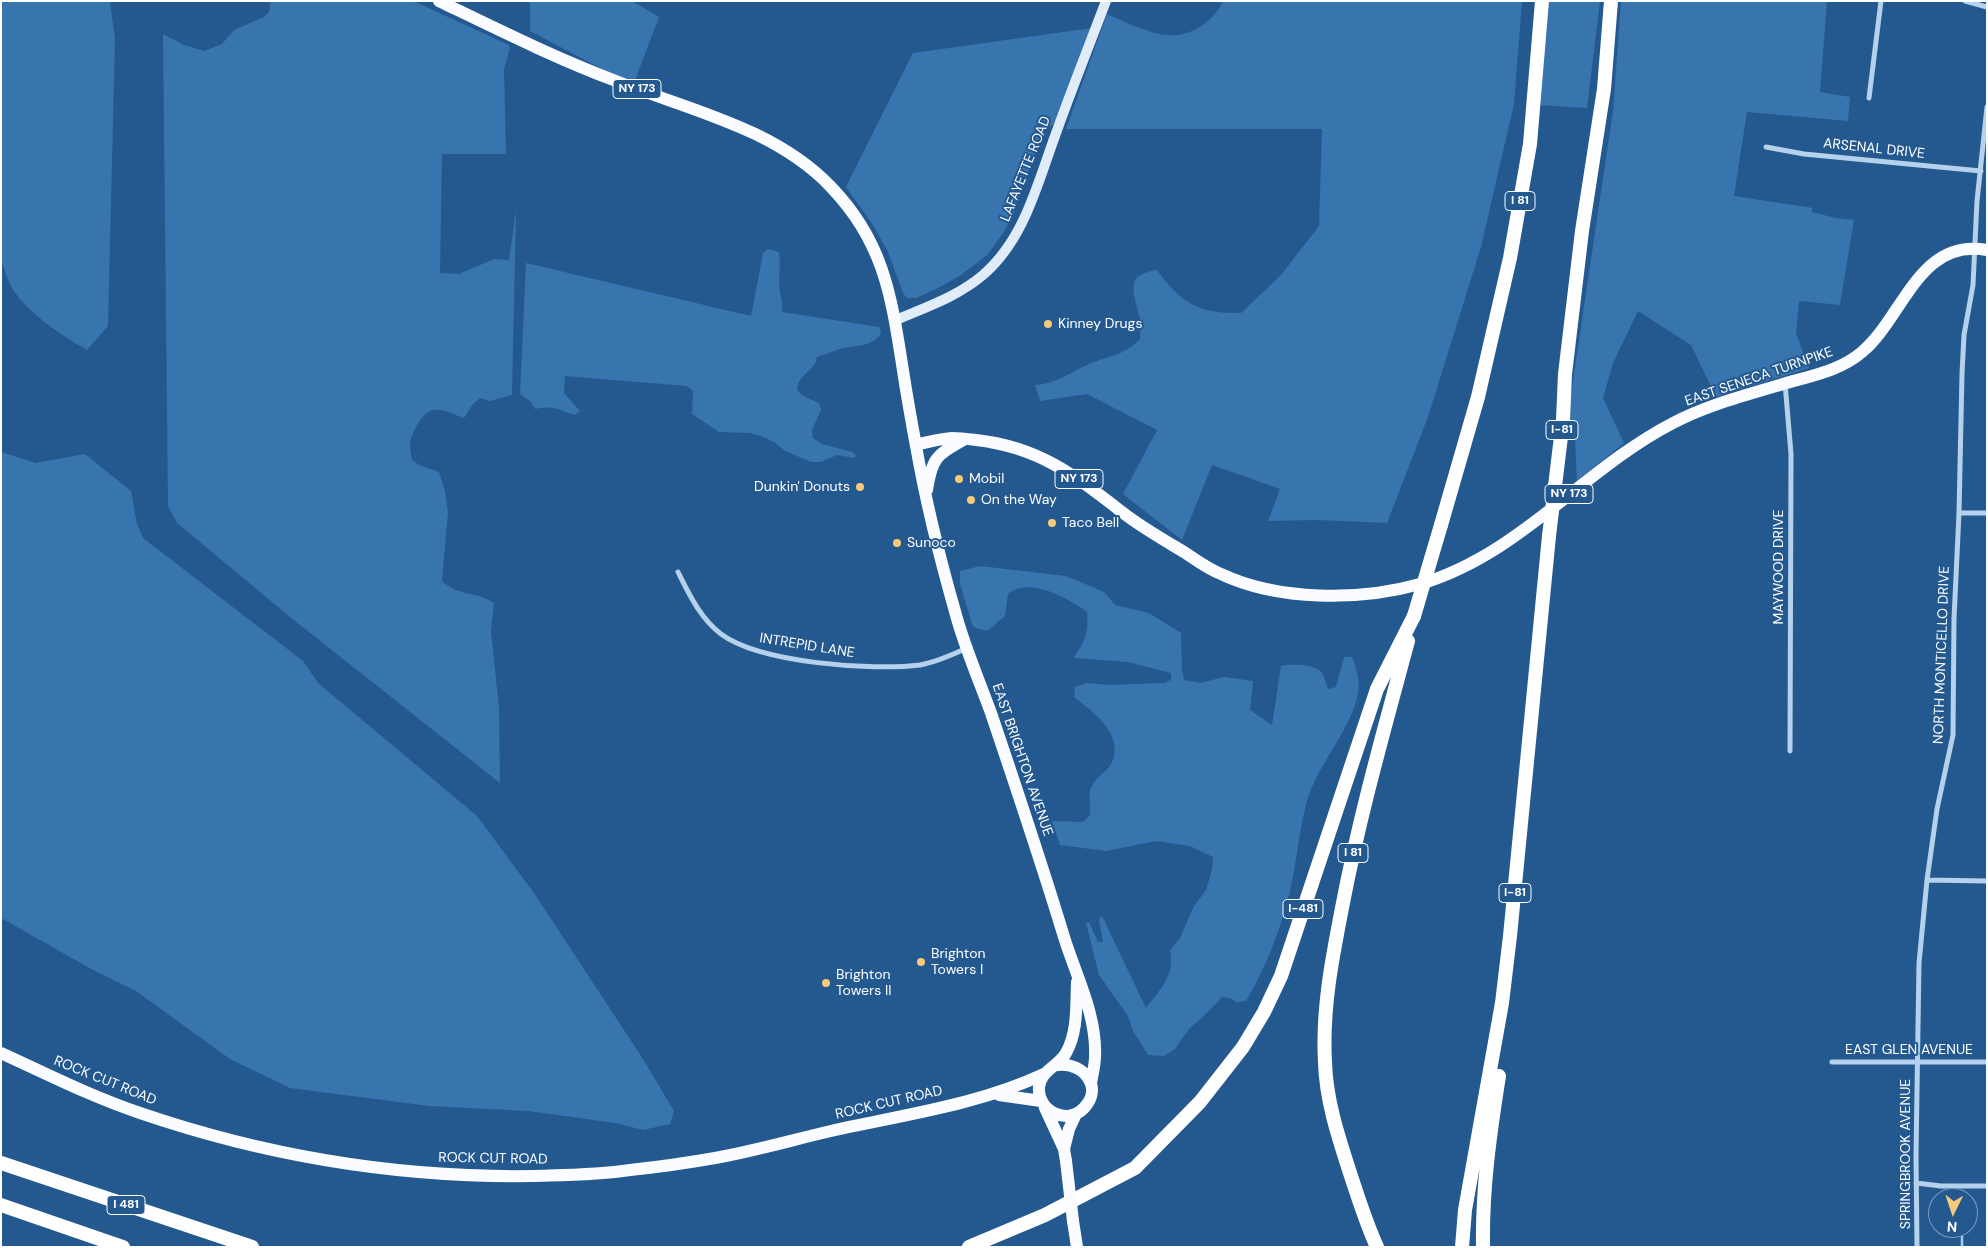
<!DOCTYPE html>
<style>
body{margin:0}
#map{position:relative;width:1988px;height:1248px;overflow:hidden;background:#245990;font-family:"DM Sans",sans-serif}
canvas{display:block}
.frame{position:absolute;inset:0;border:2px solid #fff;pointer-events:none}
.north{position:absolute;left:1928px;top:1188px;width:50px;height:50px;box-sizing:border-box;background:#245990;border:1px solid #7c9bbc;border-radius:50%;rotate:184deg;font-size:14px;font-weight:700;line-height:20px;text-align:center;color:#fff}
.north::after{content:'';display:block;margin:auto;width:18px;height:22px;background:#f6ca78;clip-path:polygon(50% 0,100% 100%,50% 72%,0 100%)}
</style>
<div id="map">
<canvas width="1988" height="1248"></canvas>
<div class="frame"></div>
<div class="north">N</div>
</div>
<script>
const c = document.querySelector('canvas').getContext('2d');
c.lineJoin = 'round';
function fillPath(path, color) { c.fillStyle = color; c.fill(path, 'evenodd'); }
function stroke(path, color, width, dash) { c.strokeStyle = color; c.lineWidth = width; c.lineCap = dash ? 'butt' : 'round'; c.setLineDash(dash || []); c.stroke(path); }
function label(font, color, halo, rows, align = 'center') {
  c.font = font + ' "DM Sans",sans-serif'; c.lineWidth = 4; c.setLineDash([]); c.textBaseline = 'middle'; c.strokeStyle = halo; c.fillStyle = color; for (const [text, x, y, turn = 0] of rows) {
    c.save(); c.translate(x, y); c.rotate((+turn || 0) * Math.PI / 180); c.textAlign = isNaN(turn) ? turn : align; if (halo) c.strokeText(text, 0, 0); c.fillText(text, 0, 0); c.restore();
  }
}
fillPath(new Path2D(`
 M1,1h109l5,38 -7,287 -21,24c-24,-14 -63,-39 -76,-64 -4,-8 -7,-17 -10,-26z
 M271,1h142l96,44 1,3 -6,21 2,85h-64l-2,119 19,1 35,-15 15,1 7,-49 -4,184 -22,6 -10,-3 -8,7 -8,13c-9,-3 -21,-10 -31,-8 -11,2 -22,24 -23,34 0,5 1,11 2,16l9,6 18,6 6,19 3,21 -6,69c18,16 34,10 52,22l-3,28 8,77 1,75 -205,-162 -118,-98 -9,-17 -5,-472 21,11 20,6 18,-7 12,-14 30,-13 5,-5z
 M530,1h102l27,16 -25,66 -32,-14 -72,-38z
 M1223,1h299l-8,103 -33,143 -53,170 -41,106 -69,-3 -50,1 12,-32 -68,-24 -30,75 -59,-46 34,-64 -70,-36 -47,7 -5,-16c26,-2 35,-14 57,-22 21,-9 31,-7 48,-24 0,-6 1,-13 0,-20 -5,-25 -18,-44 17,-49 24,33 42,44 84,43l40,-38 38,-49 3,-97h-256l41,-115c16,7 32,15 48,19 28,8 56,-6 68,-32z
 M1549,1h51l-13,107 -49,-3z
 M1621,1h206l-7,91 30,5 -2,24 -101,-9 -13,84 79,12 -2,4 25,6 18,2 -14,85 -41,-4 -3,32 13,35 -93,29 -25,-52 -53,-34 -25,52 -10,35 21,45 -47,38 -2,-44 -10,-2 48,-324z
 M1092,28l-38,96 -12,9 -29,82 -9,17 -17,23 -26,20 -23,13 -22,10h-9l-4,-5 -15,-41 -15,-27 -27,-38 67,-134z
 M768,249l11,3c2,13 -1,26 1,39 1,7 3,13 2,21l97,15 2,6c-7,15 -30,12 -44,17 -7,2 -13,5 -20,7 -1,3 -1,6 -3,8 -4,6 -25,20 -13,29 5,4 13,6 18,9l2,7 -9,20 1,8 9,6 30,8 4,3 -2,3 -17,-3 -16,7h-10l-26,-11 -11,-9 -13,-6 -11,-3 -31,-1 -27,-18 1,-23 -6,-5 -122,-10 -1,17 16,18 -5,4c-17,-5 -20,-10 -40,-6l-4,-7 -11,-8 6,-131 225,53 12,-63z
 M1,452l35,11 49,-9 46,37 6,33 6,14 160,123 15,22 159,133 57,77 109,166 31,52 -4,13 -27,6 -28,-7 -87,-12 -99,-5 -139,-18 -60,-29 -94,-68 -43,-21 -92,-52z
 M980,566l86,10 38,16 11,13 34,8 32,20 1,37 2,10 16,3 24,-6 29,4 -3,29 22,15 9,-59c10,-2 36,-3 42,8 2,5 3,10 5,15l8,-2 8,-30h8c5,13 9,26 5,41 -10,37 -39,66 -50,103 -8,29 -10,60 -17,90 -9,37 -24,77 -44,110l-9,1 -7,-4 -8,-1 -13,14 -20,18 -15,21 -10,6 -16,-1 -15,-24 -5,-15 -29,-41 -13,-52 3,-1 9,20h5l-4,-22 3,-4 44,92c15,-20 29,-32 24,-58l10,-12 14,-32 12,-16 6,-20 1,-13 -23,-11 -34,-5 -50,10 -46,-6 -8,-24 31,1 7,-7c1,-9 -3,-24 3,-31 5,-9 16,-13 20,-24 9,-28 -20,-48 -39,-63l1,-10 12,-4 21,2 56,-2 7,-3v-7l-43,-11 -54,-4c11,-19 15,-24 13,-46 -19,-14 -57,-36 -79,-18l-3,22 -18,15 -14,-4 -13,-43v-13z`), '#3874ad');
stroke(new Path2D(`
 M1962,1228v19`), '#a9cced', 2.5);
stroke(new Path2D(`
 M1965,1l22,6
 M1869,98l12,-97
 M1766,147l38,7 177,17
 M1785,383l6,71 -1,297
 M1959,513h28
 M678,572c11,22 22,46 43,62 39,29 151,37 199,31 16,-3 32,-10 47,-17
 M1927,880l60,1
 M1832,1062h155
 M1916,1183l25,3h46
 M1917,1247l-1,-92 3,-192 8,-83 10,-71 16,-74 1,-116 5,-106 3,-139 2,-39 9,-50 4,-84 10,-94`), '#b5d1ec', 5);
stroke(new Path2D(`
 M896,320c30,-13 61,-23 87,-45 41,-35 54,-90 72,-139 16,-45 34,-90 51,-135`), '#e0edf9', 10);
stroke(new Path2D(`
 M439,1c58,28 116,57 177,80 73,29 159,47 215,106 52,54 60,107 71,177 4,27 9,55 14,82 10,57 24,113 40,169 9,33 23,65 35,98 25,74 50,148 73,224 12,39 33,78 31,120 0,9 -3,18 -4,27
 M916,445c11,-3 24,-6 36,-7 8,0 16,1 24,2 63,7 98,35 146,72 19,15 42,28 62,40 12,8 24,17 37,22 57,27 139,27 199,10 99,-29 164,-115 253,-161 34,-18 73,-28 110,-39 27,-8 57,-13 79,-32 41,-34 57,-115 125,-102
 M927,490c5,-33 10,-35 38,-51
 M1,1053c46,21 91,44 139,60 126,43 259,65 393,63 32,-1 64,-1 97,-6 28,-3 57,-7 85,-12 39,-7 77,-18 116,-27 71,-16 147,-26 213,-57
 M1058,1065c25,-3 46,22 26,43 -17,18 -47,3 -45,-21 2,-17 19,-20 27,-34 12,-21 10,-48 11,-71
 M999,1095l42,6
 M1045,1108l19,41 2,12
 M1064,1149l5,-20 7,-15
 M1073,1221l4,26`), '#fafcff', 12);
stroke(new Path2D(`
 M1555,486l8,-66 2,-46 17,-143 22,-142 7,-88
 M1441,525l37,-128 32,-139 20,-114 12,-143
 M1,1163l251,84
 M1,1205l122,42
 M969,1247l76,-32 90,-47 65,-66 43,-55 21,-35 17,-36 96,-287 37,-73
 M1377,1247c-11,-24 -18,-47 -26,-71 -12,-37 -25,-75 -26,-114 -3,-52 7,-103 17,-154 17,-90 42,-178 66,-267
 M1462,1247l3,-37 37,-207 8,-67 39,-400
 M1483,1247c-1,-58 7,-114 16,-171`), '#fff', 14);
stroke(new Path2D(`
 M1066,1161l7,60`), '#fafcff', 12);
stroke(new Path2D(`
 M1549,536l6,-50
 M1414,616l27,-91`), '#fff', 14);
for (const [x, y, r, color] of [
 [1048,324,5,"#f6ca78"],
 [959,479,5,"#f6ca78"],
 [860,487,5,"#f6ca78"],
 [971,500,5,"#f6ca78"],
 [1052,523,5,"#f6ca78"],
 [897,543,5,"#f6ca78"],
 [921,962,5,"#f6ca78"],
 [826,983,5,"#f6ca78"]
]) { const dot = new Path2D(); dot.arc(x, y, r, 0, 2 * Math.PI); c.fillStyle = color; c.fill(dot); stroke(dot, '#245990', 2); }
for (const [x, y, w] of [
 [637,89,48],
 [1520,201,30],
 [1562,430,32],
 [1079,479,48],
 [1569,494,48],
 [1353,853,30],
 [1515,893,32],
 [1303,909,40],
 [126,1205,38]
]) { const box = new Path2D(); box.roundRect(x - w / 2, y - 9.5, w, 19, 4); c.fillStyle = '#245990'; c.fill(box); stroke(box, '#fff', 1); }
label('bold 12px', '#fff', null, [
 ["NY 173",637,89],
 ["I 81",1520,201],
 ["I-81",1562,430],
 ["NY 173",1079,479],
 ["NY 173",1569,494],
 ["I 81",1353,853],
 ["I-81",1515,893],
 ["I-481",1303,909],
 ["I 481",126,1205]
]);
label('14px', '#fff', '#245990', [
 ["ARSENAL DRIVE",1874,149,6],
 ["LAFAYETTE ROAD",1026,169,-68],
 ["EAST SENECA TURNPIKE",1759,377,-19],
 ["MAYWOOD DRIVE",1779,567,-90],
 ["INTREPID LANE",807,646,9],
 ["NORTH MONTICELLO DRIVE",1942,655,-88],
 ["EAST BRIGHTON AVENUE",1022,760,71],
 ["EAST GLEN AVENUE",1909,1050],
 ["ROCK CUT ROAD",105,1081,22],
 ["ROCK CUT ROAD",889,1103,-13],
 ["SPRINGBROOK AVENUE",1906,1154,-90],
 ["ROCK CUT ROAD",493,1159,1]
]);
label('14px', '#fff', '#245990', [
 ["Kinney Drugs",1058,324],
 ["Mobil",969,479],
 ["Dunkin' Donuts",850,487,"right"],
 ["On the Way",981,500],
 ["Taco Bell",1062,523],
 ["Sunoco",907,543],
 ["Brighton",931,954],
 ["Towers I",931,970],
 ["Brighton",836,975],
 ["Towers II",836,991]
], 'left');
</script>
